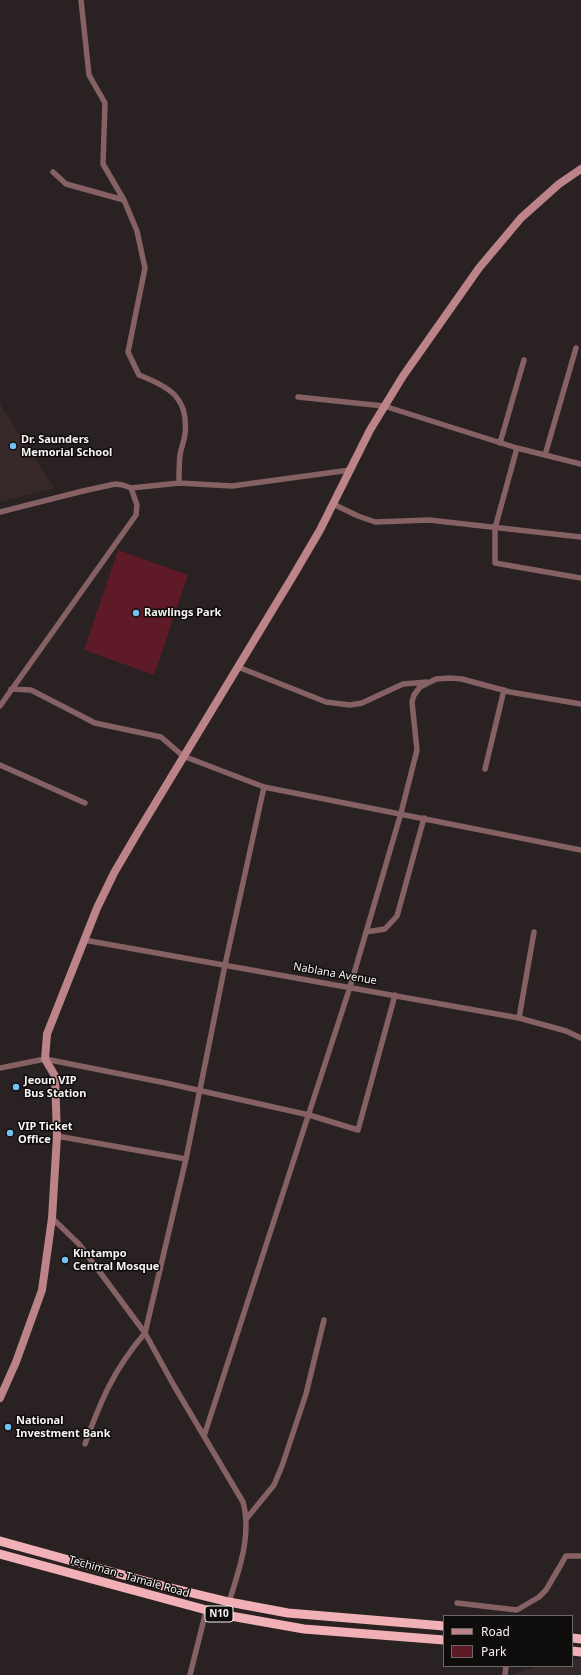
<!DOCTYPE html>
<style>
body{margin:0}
#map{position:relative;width:581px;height:1675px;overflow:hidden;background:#292122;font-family:"Noto Sans",sans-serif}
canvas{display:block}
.legend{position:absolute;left:443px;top:1615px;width:130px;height:52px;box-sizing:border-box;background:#0f0c0c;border:1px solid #6c6868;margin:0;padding:5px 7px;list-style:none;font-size:12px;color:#f7f2f2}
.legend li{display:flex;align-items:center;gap:8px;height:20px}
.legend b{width:20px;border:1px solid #6c6868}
</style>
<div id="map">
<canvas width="581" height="1675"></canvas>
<ul class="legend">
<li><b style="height:5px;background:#bc8388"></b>Road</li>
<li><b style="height:11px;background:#5e1a27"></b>Park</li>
</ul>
</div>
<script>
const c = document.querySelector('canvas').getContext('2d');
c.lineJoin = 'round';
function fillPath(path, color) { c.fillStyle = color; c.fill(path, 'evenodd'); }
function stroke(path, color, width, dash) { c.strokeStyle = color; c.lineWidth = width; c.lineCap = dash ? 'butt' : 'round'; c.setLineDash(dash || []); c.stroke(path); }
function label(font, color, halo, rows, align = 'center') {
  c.font = font + ' "Noto Sans",sans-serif'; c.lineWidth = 3; c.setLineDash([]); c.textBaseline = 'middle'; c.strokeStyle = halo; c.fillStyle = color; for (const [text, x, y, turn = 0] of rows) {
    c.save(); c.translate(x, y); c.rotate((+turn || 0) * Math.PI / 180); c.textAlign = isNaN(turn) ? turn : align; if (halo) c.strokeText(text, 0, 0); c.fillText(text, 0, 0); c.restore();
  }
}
fillPath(new Path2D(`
 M0,404l54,84 -54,14z
 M572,1658l9,1v16h-70l26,-9h35z`), '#37292a');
fillPath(new Path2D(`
 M118,550l70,25 -34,100 -70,-25z`), '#5e1a27');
stroke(new Path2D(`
 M81,0l8,75 16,28 -2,61 21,36 13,31 8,37 -17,84 11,23c31,12 50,23 46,59 -1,8 -4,14 -5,21 -1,10 -1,19 -1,28
 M53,172l13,12 58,16
 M298,397l86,9 133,42 64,16
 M500,443l24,-83
 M517,448l-22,80v35l86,15
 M545,455l31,-107
 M333,504l25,12 17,6 54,-2 152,17
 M0,512l83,-21 32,-7 8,1 8,3
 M238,667l88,35 24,3 12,-2 41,-19 24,-2
 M11,689l20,1 64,33 66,14 22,19 81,31 317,63
 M0,706l136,-191 1,-10 -6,-17 48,-5 53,3 118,-16
 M0,765l85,38
 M485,769l19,-79
 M366,932l19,-3 12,-13 27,-98
 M84,940l435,78 47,13 15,7
 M519,1018l15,-86
 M0,1068l45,-9 121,24 143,32 49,15 37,-135
 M57,1136l129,23
 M52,1218l27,26 66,89 28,51 70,118c9,33 -4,68 -14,100
 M204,1436l146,-449 51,-174 16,-63 -5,-48 2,-7 6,-8 16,-8 14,-1 12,1 48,13 71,12
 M85,1444c16,-44 29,-75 60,-111l41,-174 39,-194 39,-178
 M247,1518l27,-33 8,-19 24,-72 18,-74
 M457,1603l60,7 22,-13 7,-7 20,-34h15
 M190,1675l16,-64
 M505,1675l1,-9`), '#856164', 5.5);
stroke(new Path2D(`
 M0,1398l16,-36 26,-72 10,-72 5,-82 -2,-60 -10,-17 2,-25 50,-126 17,-35 24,-41 155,-256 27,-46 50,-100 33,-54 76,-108 42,-50 38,-34 22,-15`), '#bc8388', 8);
stroke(new Path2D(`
 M0,1541l163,45 66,16 59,11 156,13
 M0,1554l225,61 79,14 140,11
 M572,1638l9,1
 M572,1651l9,1`), '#f0b0b5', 9);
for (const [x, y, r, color] of [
 [13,446,4,"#72c1f5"],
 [136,613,4,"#72c1f5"],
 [16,1087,4,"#72c1f5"],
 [10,1133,4,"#72c1f5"],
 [65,1260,4,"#72c1f5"],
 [8,1427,4,"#72c1f5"]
]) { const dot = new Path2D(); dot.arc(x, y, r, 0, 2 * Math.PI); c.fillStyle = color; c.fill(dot); stroke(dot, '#0f0c0c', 1.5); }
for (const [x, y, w] of [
 [219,1614,28]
]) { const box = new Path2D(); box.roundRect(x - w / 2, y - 8, w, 16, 3); c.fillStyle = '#0f0c0c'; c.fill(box); stroke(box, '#f7f2f2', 1); }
label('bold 10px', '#f7f2f2', null, [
 ["N10",219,1614]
]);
label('bold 11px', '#f7f2f2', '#0f0c0c', [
 ["Dr. Saunders",21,440],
 ["Memorial School",21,453],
 ["Rawlings Park",144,613],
 ["Jeoun VIP",24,1081],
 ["Bus Station",24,1094],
 ["VIP Ticket",18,1127],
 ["Office",18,1140],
 ["Kintampo",73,1254],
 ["Central Mosque",73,1267],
 ["National",16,1421],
 ["Investment Bank",16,1434]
], 'left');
label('11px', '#f7f2f2', '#0f0c0c', [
 ["Nablana Avenue",335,974,10],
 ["Techiman - Tamale Road",129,1577,16]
]);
</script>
